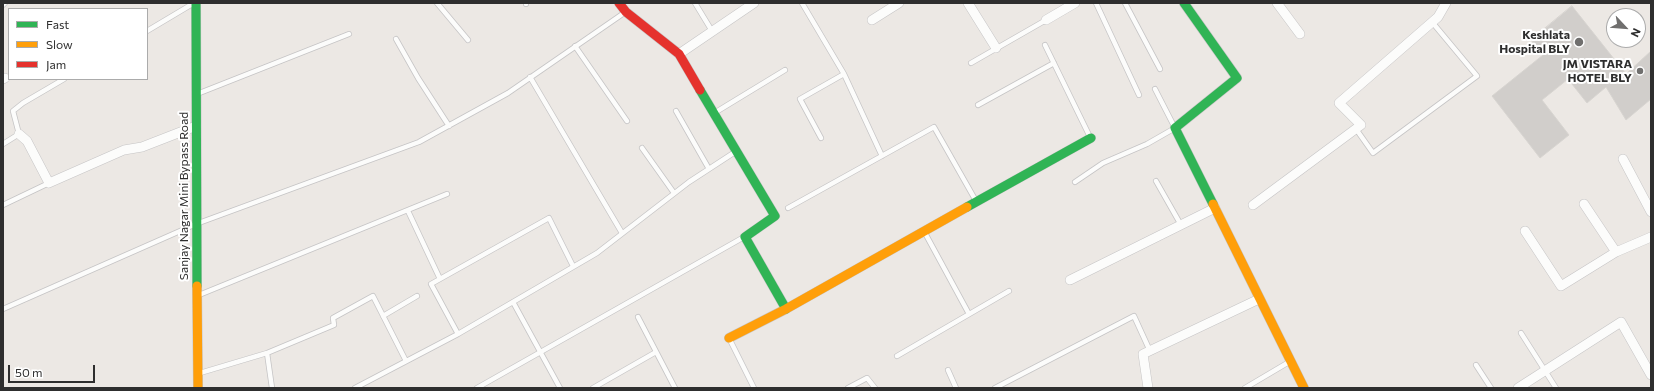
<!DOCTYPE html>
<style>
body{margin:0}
#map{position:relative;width:1654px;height:391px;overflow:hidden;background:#ece8e4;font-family:Commissioner,sans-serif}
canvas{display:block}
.frame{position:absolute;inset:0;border:4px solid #2e2e2e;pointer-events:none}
.legend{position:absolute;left:8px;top:8px;width:140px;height:72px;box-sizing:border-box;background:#fff;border:1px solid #ababab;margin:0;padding:5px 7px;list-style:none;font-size:12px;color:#2e2e2e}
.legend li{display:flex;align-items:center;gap:8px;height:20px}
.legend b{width:20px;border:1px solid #ababab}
.north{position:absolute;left:1606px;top:8px;width:40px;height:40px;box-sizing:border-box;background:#fff;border:1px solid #ababab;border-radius:50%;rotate:116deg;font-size:11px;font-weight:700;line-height:16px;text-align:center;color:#2e2e2e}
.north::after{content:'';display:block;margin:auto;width:14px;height:18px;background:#706f6e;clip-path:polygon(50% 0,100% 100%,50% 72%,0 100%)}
.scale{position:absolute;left:8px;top:365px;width:87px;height:18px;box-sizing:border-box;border:2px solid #2e2e2e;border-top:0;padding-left:5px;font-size:12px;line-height:14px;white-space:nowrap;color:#2e2e2e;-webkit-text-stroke:3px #fff;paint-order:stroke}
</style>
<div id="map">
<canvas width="1654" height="391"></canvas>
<div class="frame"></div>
<ul class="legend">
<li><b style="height:5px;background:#30b455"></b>Fast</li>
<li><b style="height:5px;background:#ff9f0a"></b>Slow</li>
<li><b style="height:5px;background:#e5322d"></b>Jam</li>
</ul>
<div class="north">N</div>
<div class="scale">50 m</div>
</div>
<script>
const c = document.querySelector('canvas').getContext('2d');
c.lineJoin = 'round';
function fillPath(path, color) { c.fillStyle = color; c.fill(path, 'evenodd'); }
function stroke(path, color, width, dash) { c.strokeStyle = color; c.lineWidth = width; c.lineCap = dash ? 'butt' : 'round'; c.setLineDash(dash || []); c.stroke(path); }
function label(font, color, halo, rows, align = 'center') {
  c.font = font + ' Commissioner,sans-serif'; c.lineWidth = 4; c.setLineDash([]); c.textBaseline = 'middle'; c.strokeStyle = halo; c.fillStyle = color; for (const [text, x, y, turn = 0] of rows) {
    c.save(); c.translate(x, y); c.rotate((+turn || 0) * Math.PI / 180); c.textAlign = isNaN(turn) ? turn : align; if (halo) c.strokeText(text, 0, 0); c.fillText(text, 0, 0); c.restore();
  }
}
const building = new Path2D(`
 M1572,6l54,68 25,-23v48l-25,21 -20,-33 -19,16 -19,-24 -26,21 27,35 -29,23 -48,-62 51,-41 -12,-15z`);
fillPath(building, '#d1cecb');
stroke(building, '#d7d4d0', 1);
const lane = new Path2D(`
 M437,3l31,37
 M526,3v1
 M695,3l17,28
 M802,3l42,71 38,82
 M1096,3l43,92
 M1125,3l35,66
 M3,5l2,-2
 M147,31l47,-28
 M396,39l22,39 31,48
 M1045,45l45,92
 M575,46l52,75
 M971,63l75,-43
 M530,77l92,156
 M197,94l152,-60
 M978,105l76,-42
 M676,111l33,58
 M716,112l69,-42
 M1356,129l17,24 104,-77 -45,-54
 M821,138l-21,-39 44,-25
 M3,144l16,-10 -6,-23 10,-8 41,-24
 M642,148l32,45
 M1156,181l25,44
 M1075,182l28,-19 44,-19 28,-16 -20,-39
 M3,205l46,-22
 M788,208l146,-81 42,74
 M408,211l32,68
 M925,233l44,81
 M199,295l248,-101
 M513,302l47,86
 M3,309l193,-85 223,-82 89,-49 116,-80
 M383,316l34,-20
 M638,317l37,71
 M1521,333l35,55
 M458,334l-27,-50 118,-66 24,48
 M730,340l24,48
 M267,353l5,35
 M897,356l112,-65
 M1476,365l15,23
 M948,370l8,18
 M200,373l67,-20 67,-28 -1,-7 40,-22 33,65
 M355,388l103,-54 139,-81 92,-71 46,-30
 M477,388l267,-151
 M593,388l63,-36
 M848,388l19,-10 8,10
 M995,388l139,-72 16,35
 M1245,388l44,-26`);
const street = new Path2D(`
 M968,3l28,45
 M1277,3l23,31
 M872,20l27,-17
 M1046,20l29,-17
 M679,54l75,-51
 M3,79l2,-1
 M19,134l8,7 22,42 75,-33 18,-3 54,-21
 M1623,159l28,53
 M1584,204l32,48
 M1253,205l108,-80 -22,-22 99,-86 8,-14
 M1525,231l36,55 55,-34 35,-15
 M1070,280l145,-72
 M1148,388l-5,-34 116,-55
 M1518,388l103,-66 30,53`);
const fast = new Path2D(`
 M196,3l1,283
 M1184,3l53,75 -62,50 38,76
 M700,90l75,126 -30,21 41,72
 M967,207l124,-69`);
const slow = new Path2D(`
 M1213,204l91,184
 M197,286l1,102
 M729,338l57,-29 181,-102`);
const jam = new Path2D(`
 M619,3l7,9 53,42 21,36`);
stroke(lane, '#c5c4c5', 6);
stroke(street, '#c5c4c5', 10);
stroke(fast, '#c5c4c5', 10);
stroke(slow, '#c5c4c5', 10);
stroke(jam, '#c5c4c5', 10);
stroke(lane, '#fcfcfb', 4.5);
stroke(street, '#fcfcfb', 9);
stroke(fast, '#30b455', 9);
stroke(slow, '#ff9f0a', 9);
stroke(jam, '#e5322d', 9);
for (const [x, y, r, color] of [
 [1579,42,5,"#706f6e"],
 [1640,71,4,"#706f6e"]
]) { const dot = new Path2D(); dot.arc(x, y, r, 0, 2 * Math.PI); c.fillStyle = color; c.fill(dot); stroke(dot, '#fff', 1.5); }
label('bold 12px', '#2e2e2e', '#fff', [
 ["Keshlata",1570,35],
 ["Hospital BLY",1570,49],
 ["JM VISTARA",1632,64],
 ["HOTEL BLY",1632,78]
], 'right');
label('12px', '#2e2e2e', '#fff', [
 ["Sanjay Nagar Mini Bypass Road",184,196,-90]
]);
</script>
